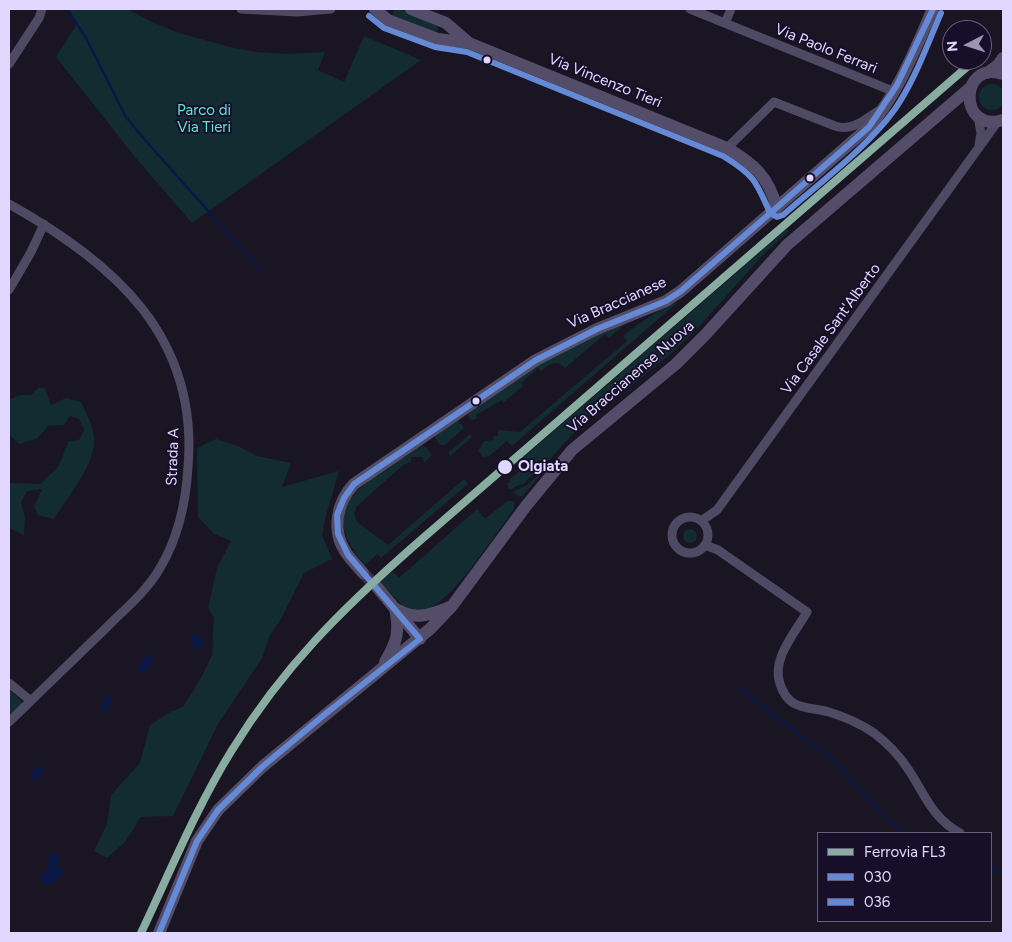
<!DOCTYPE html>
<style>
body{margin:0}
#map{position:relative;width:1012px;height:942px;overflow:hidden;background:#191523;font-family:Figtree,sans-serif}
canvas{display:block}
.frame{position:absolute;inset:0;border:10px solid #e2d8ff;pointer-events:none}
.legend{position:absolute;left:817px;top:832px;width:175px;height:90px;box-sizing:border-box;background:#170f29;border:1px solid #685f7f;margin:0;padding:6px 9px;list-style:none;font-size:15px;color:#e2d8ff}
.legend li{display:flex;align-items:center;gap:10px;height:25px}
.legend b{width:25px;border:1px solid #685f7f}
.north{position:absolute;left:942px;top:20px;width:50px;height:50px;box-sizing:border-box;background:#170f29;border:1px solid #685f7f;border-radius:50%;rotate:265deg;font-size:14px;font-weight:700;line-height:20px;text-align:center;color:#e2d8ff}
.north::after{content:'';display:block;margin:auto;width:18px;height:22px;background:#9c94b2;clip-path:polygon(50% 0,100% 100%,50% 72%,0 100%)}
</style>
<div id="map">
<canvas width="1012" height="942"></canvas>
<div class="frame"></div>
<ul class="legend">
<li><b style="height:6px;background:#88aca0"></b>Ferrovia FL3</li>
<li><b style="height:6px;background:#6589d5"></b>030</li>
<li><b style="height:6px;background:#6589d5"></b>036</li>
</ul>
<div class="north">N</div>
</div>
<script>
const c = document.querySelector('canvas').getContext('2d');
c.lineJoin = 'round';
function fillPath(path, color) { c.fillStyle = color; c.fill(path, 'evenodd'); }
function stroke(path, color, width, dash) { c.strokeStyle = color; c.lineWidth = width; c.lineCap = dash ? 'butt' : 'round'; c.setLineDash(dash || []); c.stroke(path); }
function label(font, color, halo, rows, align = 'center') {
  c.font = font + ' Figtree,sans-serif'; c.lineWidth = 4; c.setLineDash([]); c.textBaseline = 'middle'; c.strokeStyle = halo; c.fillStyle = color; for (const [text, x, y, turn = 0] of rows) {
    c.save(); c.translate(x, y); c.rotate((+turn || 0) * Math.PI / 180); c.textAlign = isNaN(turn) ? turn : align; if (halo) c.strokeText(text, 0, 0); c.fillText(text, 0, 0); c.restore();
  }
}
fillPath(new Path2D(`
 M67,9h60l27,14 25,10 51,14 26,5 32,2 37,-2 -7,18 26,12 20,-46 57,24 -229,163 -57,-66 -79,-100 21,-33z
 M394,9h7l36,14 1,7 -3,2 -42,-16z
 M979 97a13 13 0 1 1 26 0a13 13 0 1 1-26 0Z
 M787,229l2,2 -27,25 -64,72 -23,22 -50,41 -21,12 -12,10 -42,46 -27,25 -7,2 -5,4 -4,-2 2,-2 -2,-2 3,-2 -1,-2 19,-16 -5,-6z
 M678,302l-166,144 -5,-5 -19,16 -1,-1 -3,2 -6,-7 6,-10 9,-1 1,-4h4v-6l22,2 107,-91 -4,-5c18,-14 34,-26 55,-34z
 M626,323l-17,15 -4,-4 -40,34 -7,-5 -8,1 -9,7 -3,-3 -17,15 2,3 -20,17 -1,-3 -26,15 1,3 -4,2 -4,-2 -1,-4 69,-50 46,-25z
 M39,387l6,1 6,17 15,-7 15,4c6,12 14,27 13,41 -1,24 -27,55 -40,76l-16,-4 -4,-9 8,-17 -15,2 -6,11 4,16 -1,17 -15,-7v-45l31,1 18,-17 11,-26 10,-1 5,-10 -5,-11 -9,-3 -6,9 -16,1 -10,12 -19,6 -10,-10v-36l2,1 10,-4h10z
 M458,420l6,8 -19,17h-5l-5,-7v-3z
 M470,434l2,3 -22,19 -2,-3z
 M216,439l22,7 19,10 34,7 -9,24 57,-16 -13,44 -4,20 10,24 -28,14 -23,46 -11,16 -9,25 -43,64 -45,92 -32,1 -16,25 -18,16 -13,-7 13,-27 4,-29 29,-32 10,-38 20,-13 13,-5 18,-29 11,-23 2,-37 -6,-10 9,-40 14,-27 -17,-7 -16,-17 -1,-69z
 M422,446l4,1 6,8 -8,8 -1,-6h-12v5l-8,3 -47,42 -2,7 3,8 31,23 76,-66 4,5 -87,74 -4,-4 -12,11c-21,-23 -32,-50 -7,-75 7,-7 17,-13 25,-18 13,-9 25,-18 39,-26z
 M538,475h2l-17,21 -3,1 -7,-5 14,-7z
 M508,501h4l3,1 -1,7c-18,24 -59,89 -85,99 -5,2 -10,3 -15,5l-10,-6 -24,-25 12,-11 7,7 78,-69 6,8 3,1z
 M683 536a7 7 0 1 1 14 0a7 7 0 1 1-14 0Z
 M9,689l14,14 -14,14z`), '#132c32');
fillPath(new Path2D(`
 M194,633l8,4 -2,3 4,2 -4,8 -8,-4 2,-4 -4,-2z
 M147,654l7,5 -10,15 -7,-5z
 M106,695l7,3 -7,14 -6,-3z
 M35,765l8,4 -6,12 -6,-3z
 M50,852l10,5 -4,9 4,1 3,6 -12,11 -6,1 -3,-2 -2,-5 8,-9z`), '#0a1746');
stroke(new Path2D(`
 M67,9l19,29 40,79 19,23 114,128
 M739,688l96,74 51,57 20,14
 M991,868l12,5`), '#0a1746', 2.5);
stroke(new Path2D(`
 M363,573l14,14`), '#373244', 12, [12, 6]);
stroke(new Path2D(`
 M241,9l56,3 34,-3
 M690,9l205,83
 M725,23l6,-14
 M9,64l30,-46 3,-9
 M978,116l3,17 -2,12
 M727,148l47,-46 61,24c17,6 30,-7 43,-15
 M9,204c105,59 190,132 179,263 -2,35 -10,71 -28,101 -13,23 -35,41 -53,59 -33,32 -65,63 -98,95
 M9,290l22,-38 13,-28
 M672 535a18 18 0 1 1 36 0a18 18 0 1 1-36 0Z
 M701,521l16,-11 281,-389
 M705,545l13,5 89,62c-12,21 -36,47 -27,72 9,27 27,22 49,28 16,5 32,12 45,21 13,10 25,22 34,36 17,25 23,48 52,64
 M9,683l22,18`), '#4f4a64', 9);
stroke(new Path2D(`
 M375,9l13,11 50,19 31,4 258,105c28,17 41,28 50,60
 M411,9l35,14 23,20
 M987,73l11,-8 5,-7
 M1003,74c-44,-15 -45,60 0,46
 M363,573c-5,-6 -11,-12 -16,-19 -16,-22 -11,-51 7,-70l182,-124 61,-31 69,-28 15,-10 188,-164c30,-35 45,-76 64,-118
 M377,587l43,52
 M398,610c19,11 33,4 52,-3
 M385,662c12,-20 15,-30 10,-54
 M159,933l38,-92 21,-31 44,-43 168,-138 22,-23 74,-100 46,-56 104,-86 30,-30 81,-89 184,-158`), '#534d6a', 12);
stroke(new Path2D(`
 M159,933l38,-92 21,-31 44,-43 62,-52 96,-76 -72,-84 -10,-21 -1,-19 7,-17 10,-14 182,-124 61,-31 69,-28 15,-10 188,-164 28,-42 36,-76`), '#6589d5', 6);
stroke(new Path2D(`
 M369,16l15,12 51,19 32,5 256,104c31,19 33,25 47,57l7,4 6,-2c35,-31 85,-68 112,-106 20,-29 32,-64 46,-96`), '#6589d5', 6);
stroke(new Path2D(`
 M141,933c29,-61 55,-125 91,-183 51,-83 110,-141 183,-205l560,-485`), '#88aca0', 8);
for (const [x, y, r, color] of [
 [487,60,4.5,"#e2d8ff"],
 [810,178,4.5,"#e2d8ff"],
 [476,401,4.5,"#e2d8ff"],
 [505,467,8,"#e2d8ff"]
]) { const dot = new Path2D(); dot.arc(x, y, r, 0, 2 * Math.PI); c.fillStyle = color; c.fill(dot); stroke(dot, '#170f29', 2); }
label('15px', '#e2d8ff', '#170f29', [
 ["Via Paolo Ferrari",826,49,22],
 ["Via Vincenzo Tieri",605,81,22],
 ["Via Braccianese",617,303,-24],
 ["Via Casale Sant'Alberto",831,329,-54],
 ["Via Braccianense Nuova",631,377,-41],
 ["Strada A",173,457,-88]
]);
label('15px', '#5ee5d6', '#170f29', [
 ["Parco di",204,111],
 ["Via Tieri",204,128]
]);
label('bold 15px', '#e2d8ff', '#170f29', [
 ["Olgiata",518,467]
], 'left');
</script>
